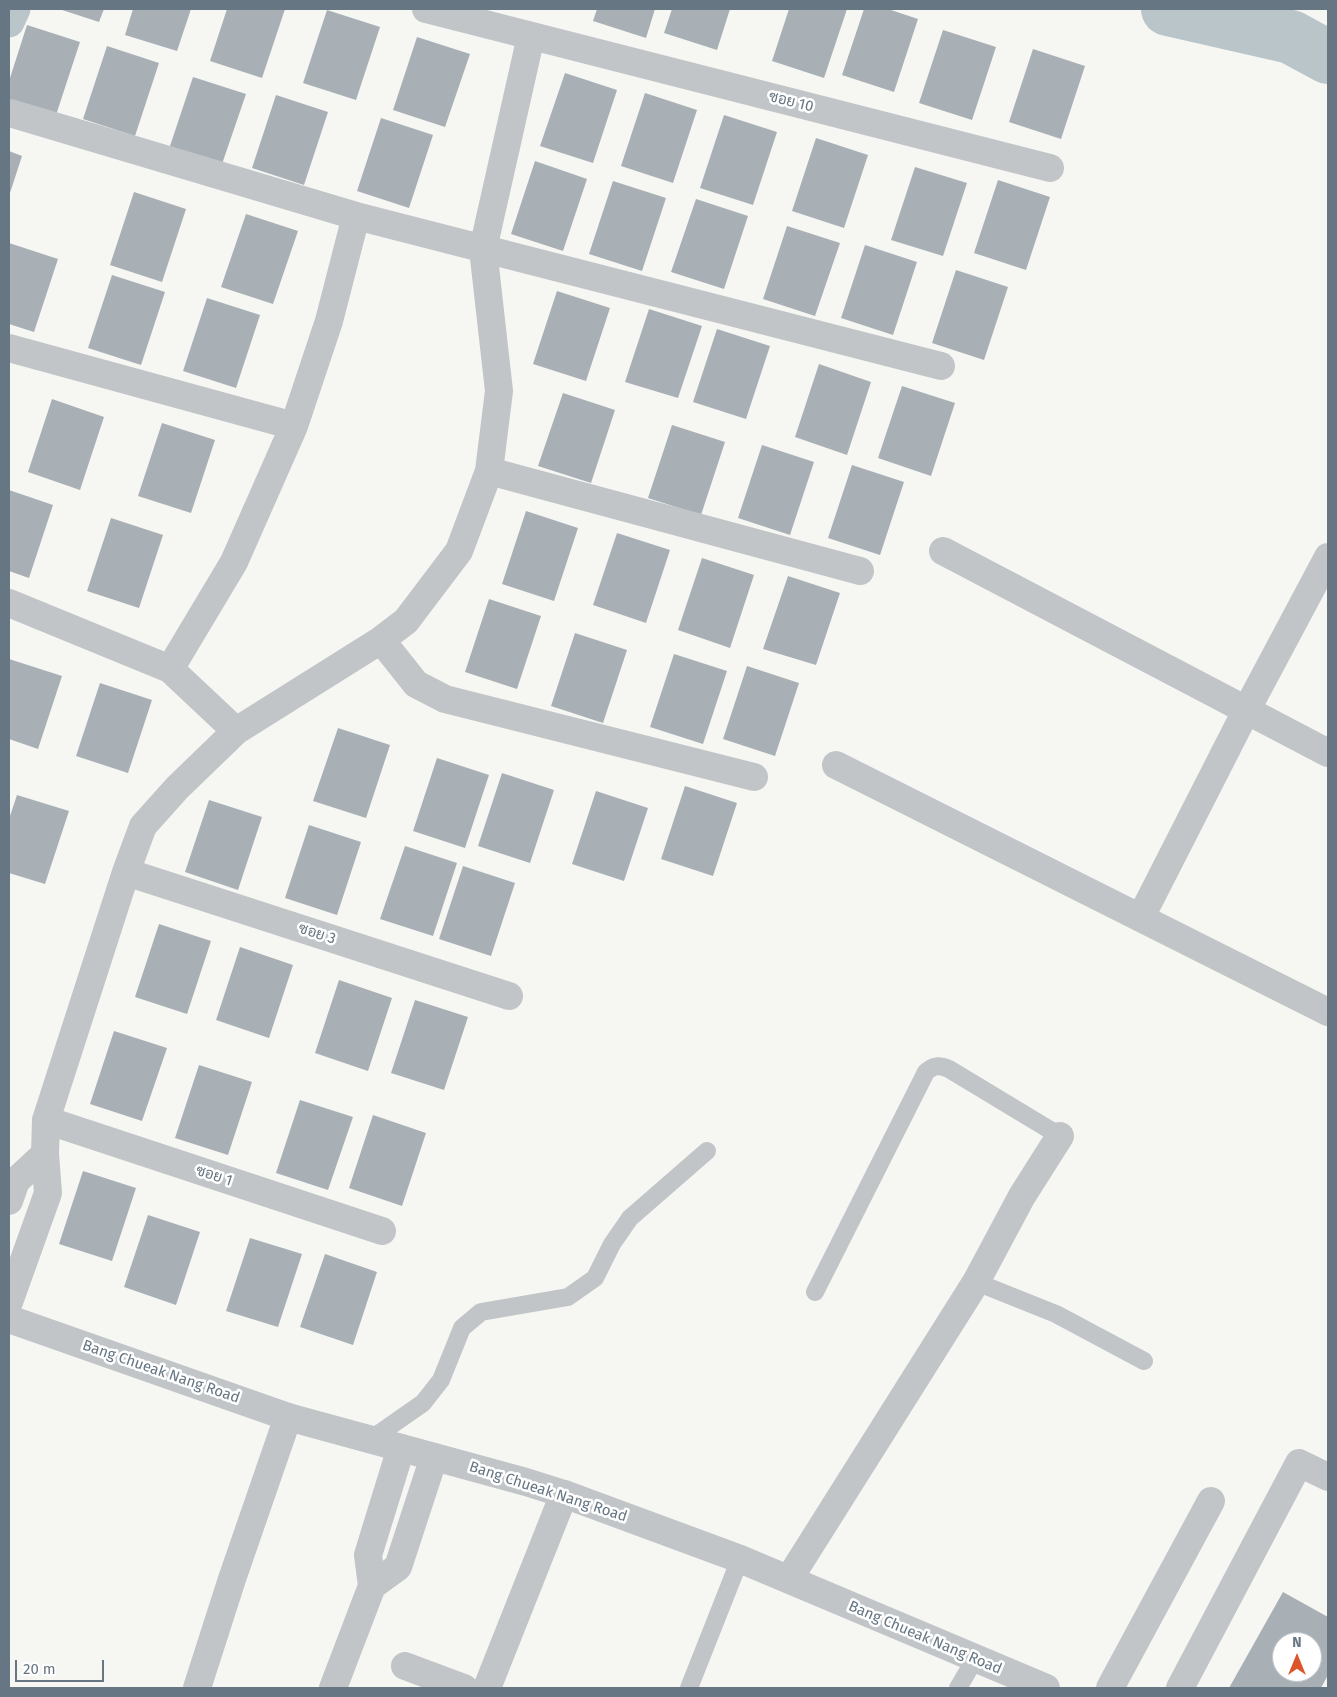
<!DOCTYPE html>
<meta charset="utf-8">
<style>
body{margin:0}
#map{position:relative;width:1337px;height:1697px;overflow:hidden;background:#f6f6f3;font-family:"Fira Sans",sans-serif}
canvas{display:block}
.frame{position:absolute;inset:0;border:10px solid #667683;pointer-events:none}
.north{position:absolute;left:1272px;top:1632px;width:50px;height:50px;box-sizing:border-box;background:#fff;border:1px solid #c2c8cd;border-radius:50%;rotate:0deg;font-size:14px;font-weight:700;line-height:20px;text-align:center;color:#667683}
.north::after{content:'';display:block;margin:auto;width:18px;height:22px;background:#dd562b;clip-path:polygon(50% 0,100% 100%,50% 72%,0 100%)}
.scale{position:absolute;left:15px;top:1660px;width:89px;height:22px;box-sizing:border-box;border:2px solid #667683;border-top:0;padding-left:6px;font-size:15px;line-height:18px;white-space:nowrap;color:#667683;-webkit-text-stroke:4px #fff;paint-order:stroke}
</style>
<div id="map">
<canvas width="1337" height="1697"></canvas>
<div class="frame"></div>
<div class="north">N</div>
<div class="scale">20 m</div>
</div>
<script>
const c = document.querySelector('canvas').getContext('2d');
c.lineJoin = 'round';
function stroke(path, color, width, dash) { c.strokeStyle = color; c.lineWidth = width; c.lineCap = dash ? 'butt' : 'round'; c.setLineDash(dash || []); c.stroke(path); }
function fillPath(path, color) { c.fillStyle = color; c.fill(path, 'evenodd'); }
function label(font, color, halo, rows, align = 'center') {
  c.font = font + ' "Fira Sans",Sarabun,sans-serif'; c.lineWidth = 5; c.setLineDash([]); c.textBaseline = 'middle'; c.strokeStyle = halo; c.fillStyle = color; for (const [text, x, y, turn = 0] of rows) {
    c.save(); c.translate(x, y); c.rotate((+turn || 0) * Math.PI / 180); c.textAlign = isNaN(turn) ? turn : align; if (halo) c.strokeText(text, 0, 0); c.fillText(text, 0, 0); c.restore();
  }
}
stroke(new Path2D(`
 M9,22l6,-13`), '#b9c5c9', 31);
stroke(new Path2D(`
 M1168,9l123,28 37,20`), '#b9c5c9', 54);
fillPath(new Path2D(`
 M59,9h45l-5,13z
 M133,9h58l-14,42 -52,-16z
 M227,9h58l-23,69 -52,-17z
 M597,9h58l-9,29 -53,-17z
 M672,9h58l-13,41 -53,-17z
 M789,9h58l-23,69 -52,-17z
 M864,9h24l30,10 -24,73 -52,-17z
 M327,10l53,17 -24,73 -53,-17z
 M27,25l53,17 -24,73 -47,-15v-19z
 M943,30l53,17 -24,73 -53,-17z
 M417,37l53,17 -25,73 -52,-17z
 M107,46l52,17 -24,73 -52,-17z
 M1033,49l52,17 -24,73 -52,-17z
 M565,73l52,17 -24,73 -53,-17z
 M193,77l53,17 -25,73 -52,-18z
 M645,93l52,17 -24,73 -52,-17z
 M276,95l52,17 -24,73 -52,-17z
 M724,115l53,17 -24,73 -53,-17z
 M381,118l52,17 -24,73 -52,-17z
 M816,138l52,17 -24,73 -52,-17z
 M9,151l13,5 -13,40z
 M535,161l52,18 -24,72 -52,-17z
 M915,167l52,16 -24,73 -52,-16z
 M998,180l52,17 -24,73 -52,-17z
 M613,181l53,17 -24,73 -53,-17z
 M134,192l52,17 -24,73 -52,-17z
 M696,199l52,17 -24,73 -53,-17z
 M246,214l52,17 -25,73 -52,-17z
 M787,226l53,17 -25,73 -52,-17z
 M9,243l49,16 -24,73 -25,-8z
 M865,245l52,17 -24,73 -52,-17z
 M956,270l52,17 -24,73 -52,-17z
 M112,275l53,17 -24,73 -53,-17z
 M557,291l53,17 -24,73 -53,-17z
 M207,298l53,17 -24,73 -53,-17z
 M649,309l53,17 -24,72 -53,-16z
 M717,329l53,17 -24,73 -53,-17z
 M819,364l52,18 -24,73 -52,-18z
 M902,386l53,17 -24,73 -53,-18z
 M563,393l52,17 -24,73 -53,-17z
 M52,399l52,18 -24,73 -52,-18z
 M162,423l53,17 -24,73 -53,-17z
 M672,425l53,17 -24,73 -53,-17z
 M762,445l52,17 -24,73 -52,-17z
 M852,465l52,17 -24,73 -52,-17z
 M9,490l44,15 -24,73 -20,-7z
 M526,511l52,17 -24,73 -52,-17z
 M111,518l52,17 -24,73 -52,-17z
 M617,533l53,17 -24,73 -53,-18z
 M702,558l52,17 -24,73 -52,-18z
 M788,576l52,17 -24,72 -53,-16z
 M489,599l52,17 -24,73 -52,-17z
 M575,633l52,17 -24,73 -52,-17z
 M674,654l53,17 -24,73 -53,-17z
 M9,659l53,17 -24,73 -29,-10z
 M747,666l52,17 -24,73 -52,-17z
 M100,683l52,17 -24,73 -52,-17z
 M338,728l52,17 -24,73 -53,-17z
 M437,758l52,17 -24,73 -52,-17z
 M502,773l52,17 -24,73 -52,-17z
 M685,786l52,17 -24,73 -52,-17z
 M596,791l52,17 -24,73 -52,-17z
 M17,795l52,16 -24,73 -36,-11v-54z
 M209,800l53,17 -24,73 -53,-18z
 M309,825l52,17 -24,73 -52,-17z
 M405,846l52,17 -24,73 -53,-17z
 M463,866l52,17 -24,73 -52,-17z
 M159,924l52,17 -24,73 -52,-17z
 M240,947l53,18 -24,73 -53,-18z
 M339,980l53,18 -24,73 -53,-18z
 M415,1000l53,17 -24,73 -53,-17z
 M114,1031l53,17 -25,73 -52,-17z
 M199,1065l53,17 -24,73 -53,-17z
 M300,1100l53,17 -25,73 -52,-17z
 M373,1115l53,18 -24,73 -53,-18z
 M83,1171l53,17 -24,73 -53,-17z
 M148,1215l52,17 -24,73 -52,-18z
 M250,1238l52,16 -24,73 -52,-16z
 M325,1254l52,18 -24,73 -53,-18z
 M1283,1592l45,25v58l-7,13h-92zM1282,1642h30v30h-30z`), '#a8b0b5');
stroke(new Path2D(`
 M976,1282l80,32 88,47
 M815,1292l111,-220c8,-7 13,-7 23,-3l111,67
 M370,1440l53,-37 18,-23 21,-52 19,-16 87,-15 27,-19 17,-34 18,-26 77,-67
 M689,1688l51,-129
 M958,1688l17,-29`), '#c1c5c8', 18);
stroke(new Path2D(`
 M426,9l624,159
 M10,113l346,103 585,150
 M9,348l285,78
 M489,471l371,100
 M943,551l385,202
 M9,603l161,66 66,62
 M381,640l35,44 29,15 309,78
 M170,669l64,-107 60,-136 35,-105 27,-105
 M836,765l492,247
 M126,872l383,124
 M1141,917l105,-206 82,-154
 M46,1120l336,111
 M9,1201l7,-20 29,-27
 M9,1302l39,-109 -3,-39 1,-34 80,-248 17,-46 34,-38 59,-57 145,-91 25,-19 53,-70 30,-80 10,-80 -16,-142 48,-213
 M401,1448l-33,107 4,31 26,-19 36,-110
 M789,1579l187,-297 46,-86 38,-60
 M405,1666l59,22
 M197,1688l35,-109 56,-162
 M333,1688l39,-102
 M487,1688l77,-194
 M1110,1688l101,-187
 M1180,1688l119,-225 29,14`), '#c1c5c8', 28);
stroke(new Path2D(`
 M9,1319l279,98 238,65 38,12 176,65 306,129`), '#c1c5c8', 28);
label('15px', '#667683', '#fff', [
 ["ซอย 10",791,102,14],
 ["ซอย 3",317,934,18],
 ["ซอย 1",214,1176,18],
 ["Bang Chueak Nang Road",161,1372,19],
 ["Bang Chueak Nang Road",548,1492,18],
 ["Bang Chueak Nang Road",925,1638,23]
]);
</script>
